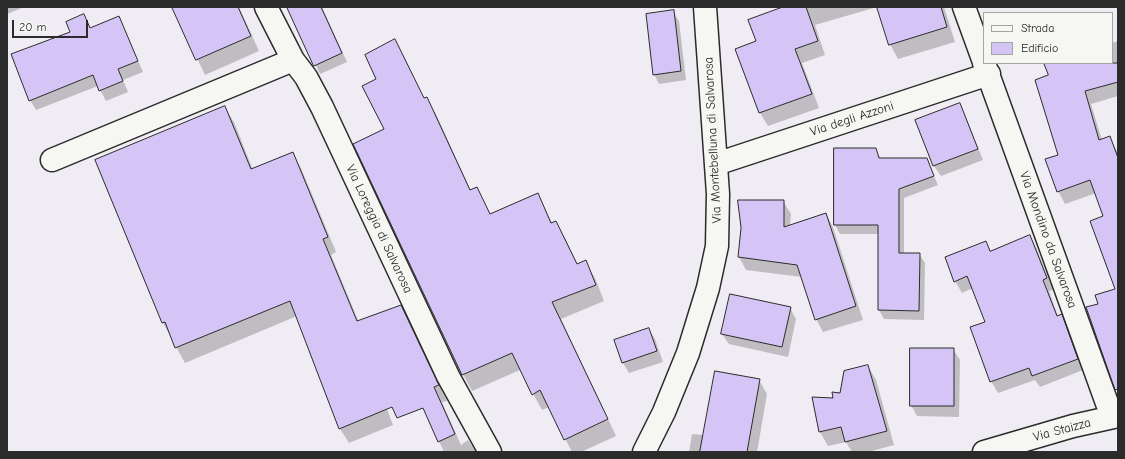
<!DOCTYPE html>
<style>
body{margin:0}
#map{position:relative;width:1125px;height:459px;overflow:hidden;background:#efecf3;font-family:"Comic Neue",sans-serif}
canvas{display:block}
.frame{position:absolute;inset:0;border:8px solid #2b2b2b;pointer-events:none}
.legend{position:absolute;left:983px;top:12px;width:130px;height:52px;box-sizing:border-box;background:#f6f6f2;border:1px solid #a5a5a2;margin:0;padding:5px 7px;list-style:none;font-size:12px;color:#2b2b2b}
.legend li{display:flex;align-items:center;gap:8px;height:20px}
.legend b{width:20px;border:1px solid #a5a5a2}
.scale{position:absolute;left:12px;top:20px;width:76px;height:18px;box-sizing:border-box;border:2px solid #2b2b2b;border-top:0;padding-left:5px;font-size:12px;line-height:14px;white-space:nowrap;color:#2b2b2b;-webkit-text-stroke:3px #f6f6f2;paint-order:stroke}
</style>
<div id="map">
<canvas width="1125" height="459"></canvas>
<div class="frame"></div>
<ul class="legend">
<li><b style="height:5px;background:#f6f6f2"></b>Strada</li>
<li><b style="height:11px;background:#d5c5f6"></b>Edificio</li>
</ul>
<div class="scale">20 m</div>
</div>
<script>
const c = document.querySelector('canvas').getContext('2d');
c.lineJoin = 'round';
function fillPath(path, color) { c.fillStyle = color; c.fill(path, 'evenodd'); }
function stroke(path, color, width, dash) { c.strokeStyle = color; c.lineWidth = width; c.lineCap = dash ? 'butt' : 'round'; c.setLineDash(dash || []); c.stroke(path); }
function label(font, color, halo, rows, align = 'center') {
  c.font = font + ' "Comic Neue",sans-serif'; c.lineWidth = 3; c.setLineDash([]); c.textBaseline = 'middle'; c.strokeStyle = halo; c.fillStyle = color; for (const [text, x, y, turn = 0] of rows) {
    c.save(); c.translate(x, y); c.rotate((+turn || 0) * Math.PI / 180); c.textAlign = isNaN(turn) ? turn : align; if (halo) c.strokeText(text, 0, 0); c.fillText(text, 0, 0); c.restore();
  }
}
fillPath(new Path2D(`
 M7,7h17l-17,7z
 M176,7h63l20,44 -54,24 -32,-67z
 M289,7h33l25,55 -27,12z
 M785,7h92l-62,18 10,30 -23,8 17,45 -51,18 -8,-13 -24,-64 22,-8z
 M878,7h66l11,35 -57,17 -8,-15z
 M673,12l6,9 7,59 -27,4 -5,-10z
 M83,15l8,14 28,-12 24,55 -20,8 5,12 -22,9 -8,-15 -62,24 -6,-10z
 M395,41l29,57h2l10,16 35,77 5,-2 15,26 47,-20 14,28 3,-1 10,16 13,27 7,-3 10,16 9,23 -43,18 55,117 -35,16h-9l-23,-45 -7,3 -22,-40 -48,21 -9,-17 -78,-244 -8,-50z
 M1118,41v55l-27,8 11,36 8,-3 8,16v234l-2,-97 -11,-73 -9,-24 -31,11 -7,-13 1,-36 -10,-79 -4,-13h67v-20z
 M959,104l6,11 18,45 -42,16 -7,-10 -17,-46z
 M225,108l9,14 19,48 39,-17 9,15 35,84 -5,3 37,89 -5,2 30,79 -44,18 -9,-14 -43,-113 -112,47 -22,-40 -67,-163z
 M875,149l6,10h45l12,26 -34,13v56h15l6,9 -1,57 -40,-1 -5,-9v-76h-39l-5,-9z
 M783,201l8,13 -1,11 36,-11 7,13 30,93 -40,12 -7,-13 -14,-42 -56,-7 -7,-13z
 M1030,236l6,11 17,43 -4,1 9,25h3l7,11 15,43 -43,17 -5,-7 -37,13 -7,-12 -5,-59 -13,-34 -11,5 -7,-12 31,-38 5,8z
 M401,306l46,95 -5,1 19,43 7,-5 8,12h-32l-62,-139z
 M790,308l6,11 -8,38 -59,-13 -7,-10z
 M648,329l7,10 8,23 -34,11 -6,-10 -8,-23z
 M953,349l7,11 -1,57 -42,-1 -6,-11z
 M868,366l8,14 18,65 -26,7h-16l-6,-10 -18,4 -8,-14 15,-33z
 M759,380l8,14 -10,58h-68l3,-18 12,1z`), '#0003');
const building = new Path2D(`
 M172,7h66l13,29 -55,24z
 M287,7h34l21,46 -28,13z
 M783,7h23l12,34 -23,8 17,45 -53,19 -24,-64 21,-8 -8,-21z
 M877,7h64l6,20 -58,18z
 M674,10l7,61 -28,4 -7,-61z
 M84,14l6,14 29,-12 19,45 -20,8 5,12 -24,10 -6,-16 -64,26 -18,-47 59,-22 -4,-10z
 M395,39l29,59 3,-1 43,93 7,-3 13,27 48,-21 13,30 5,-2 21,43 9,-4 10,25 -44,17 56,117 -44,21 -24,-50 -8,5 -20,-42 -50,22 -109,-231 31,-15 -22,-43 14,-7 -11,-24z
 M1044,63h74v19l-33,9 14,49 11,-4 8,22v231l-3,1 -29,-83 12,-3 -3,-9 20,-6 -25,-68 13,-5 -13,-36 -33,12 -12,-33 13,-4 -23,-75 13,-5z
 M960,103l18,46 -45,17 -18,-46z
 M225,106l26,63 42,-17 35,85 -5,2 34,82 44,-16 38,80 -5,2 21,47 -17,8 -15,-34 -26,10 -5,-11 -53,22 -49,-128 -115,47 -10,-26 -3,1 -67,-163z
 M834,148h42l3,10h48l7,18 -35,13v64h21l-1,58 -41,-1v-85h-44z
 M738,200h46v27l42,-14 30,93 -41,14 -18,-55 -59,-8 3,-29z
 M1030,235l17,43 -4,2 14,36 5,-2 16,45 -46,17 -3,-8 -39,14 -20,-55 15,-5 -18,-46 -13,6 -9,-25 41,-16 4,10z
 M730,294l61,13 -9,40 -61,-13z
 M649,328l8,23 -35,12 -8,-23z
 M910,348h44v58h-44z
 M868,365l19,66 -42,11 -4,-15 -22,5 -7,-35 21,1 -1,-6 8,1 4,-22z
 M715,371l45,8 -13,73h-47z`);
fillPath(building, '#d5c5f6');
stroke(building, '#2b2b2b', 1);
const minor = new Path2D(`
 M266,7l27,53 13,17 16,30 126,269 42,76
 M964,7l20,55
 M984,63l128,354
 M52,160l241,-100
 M716,164l273,-90
 M644,452l20,-40 24,-59 20,-65 9,-42 1,-52 -13,-187
 M984,452l89,-26 45,-10`);
stroke(minor, '#2b2b2b', 25);
stroke(minor, '#f6f6f2', 22);
label('13px', '#2b2b2b', '#f6f6f2', [
 ["Via degli Azzoni",852,119,-18],
 ["Via Montebelluna di Salvarosa",713,140,-93],
 ["Via Loreggia di Salvarosa",379,229,65],
 ["Via Mondino da Salvarosa",1048,240,70],
 ["Via Staizza",1062,430,-15]
]);
</script>
